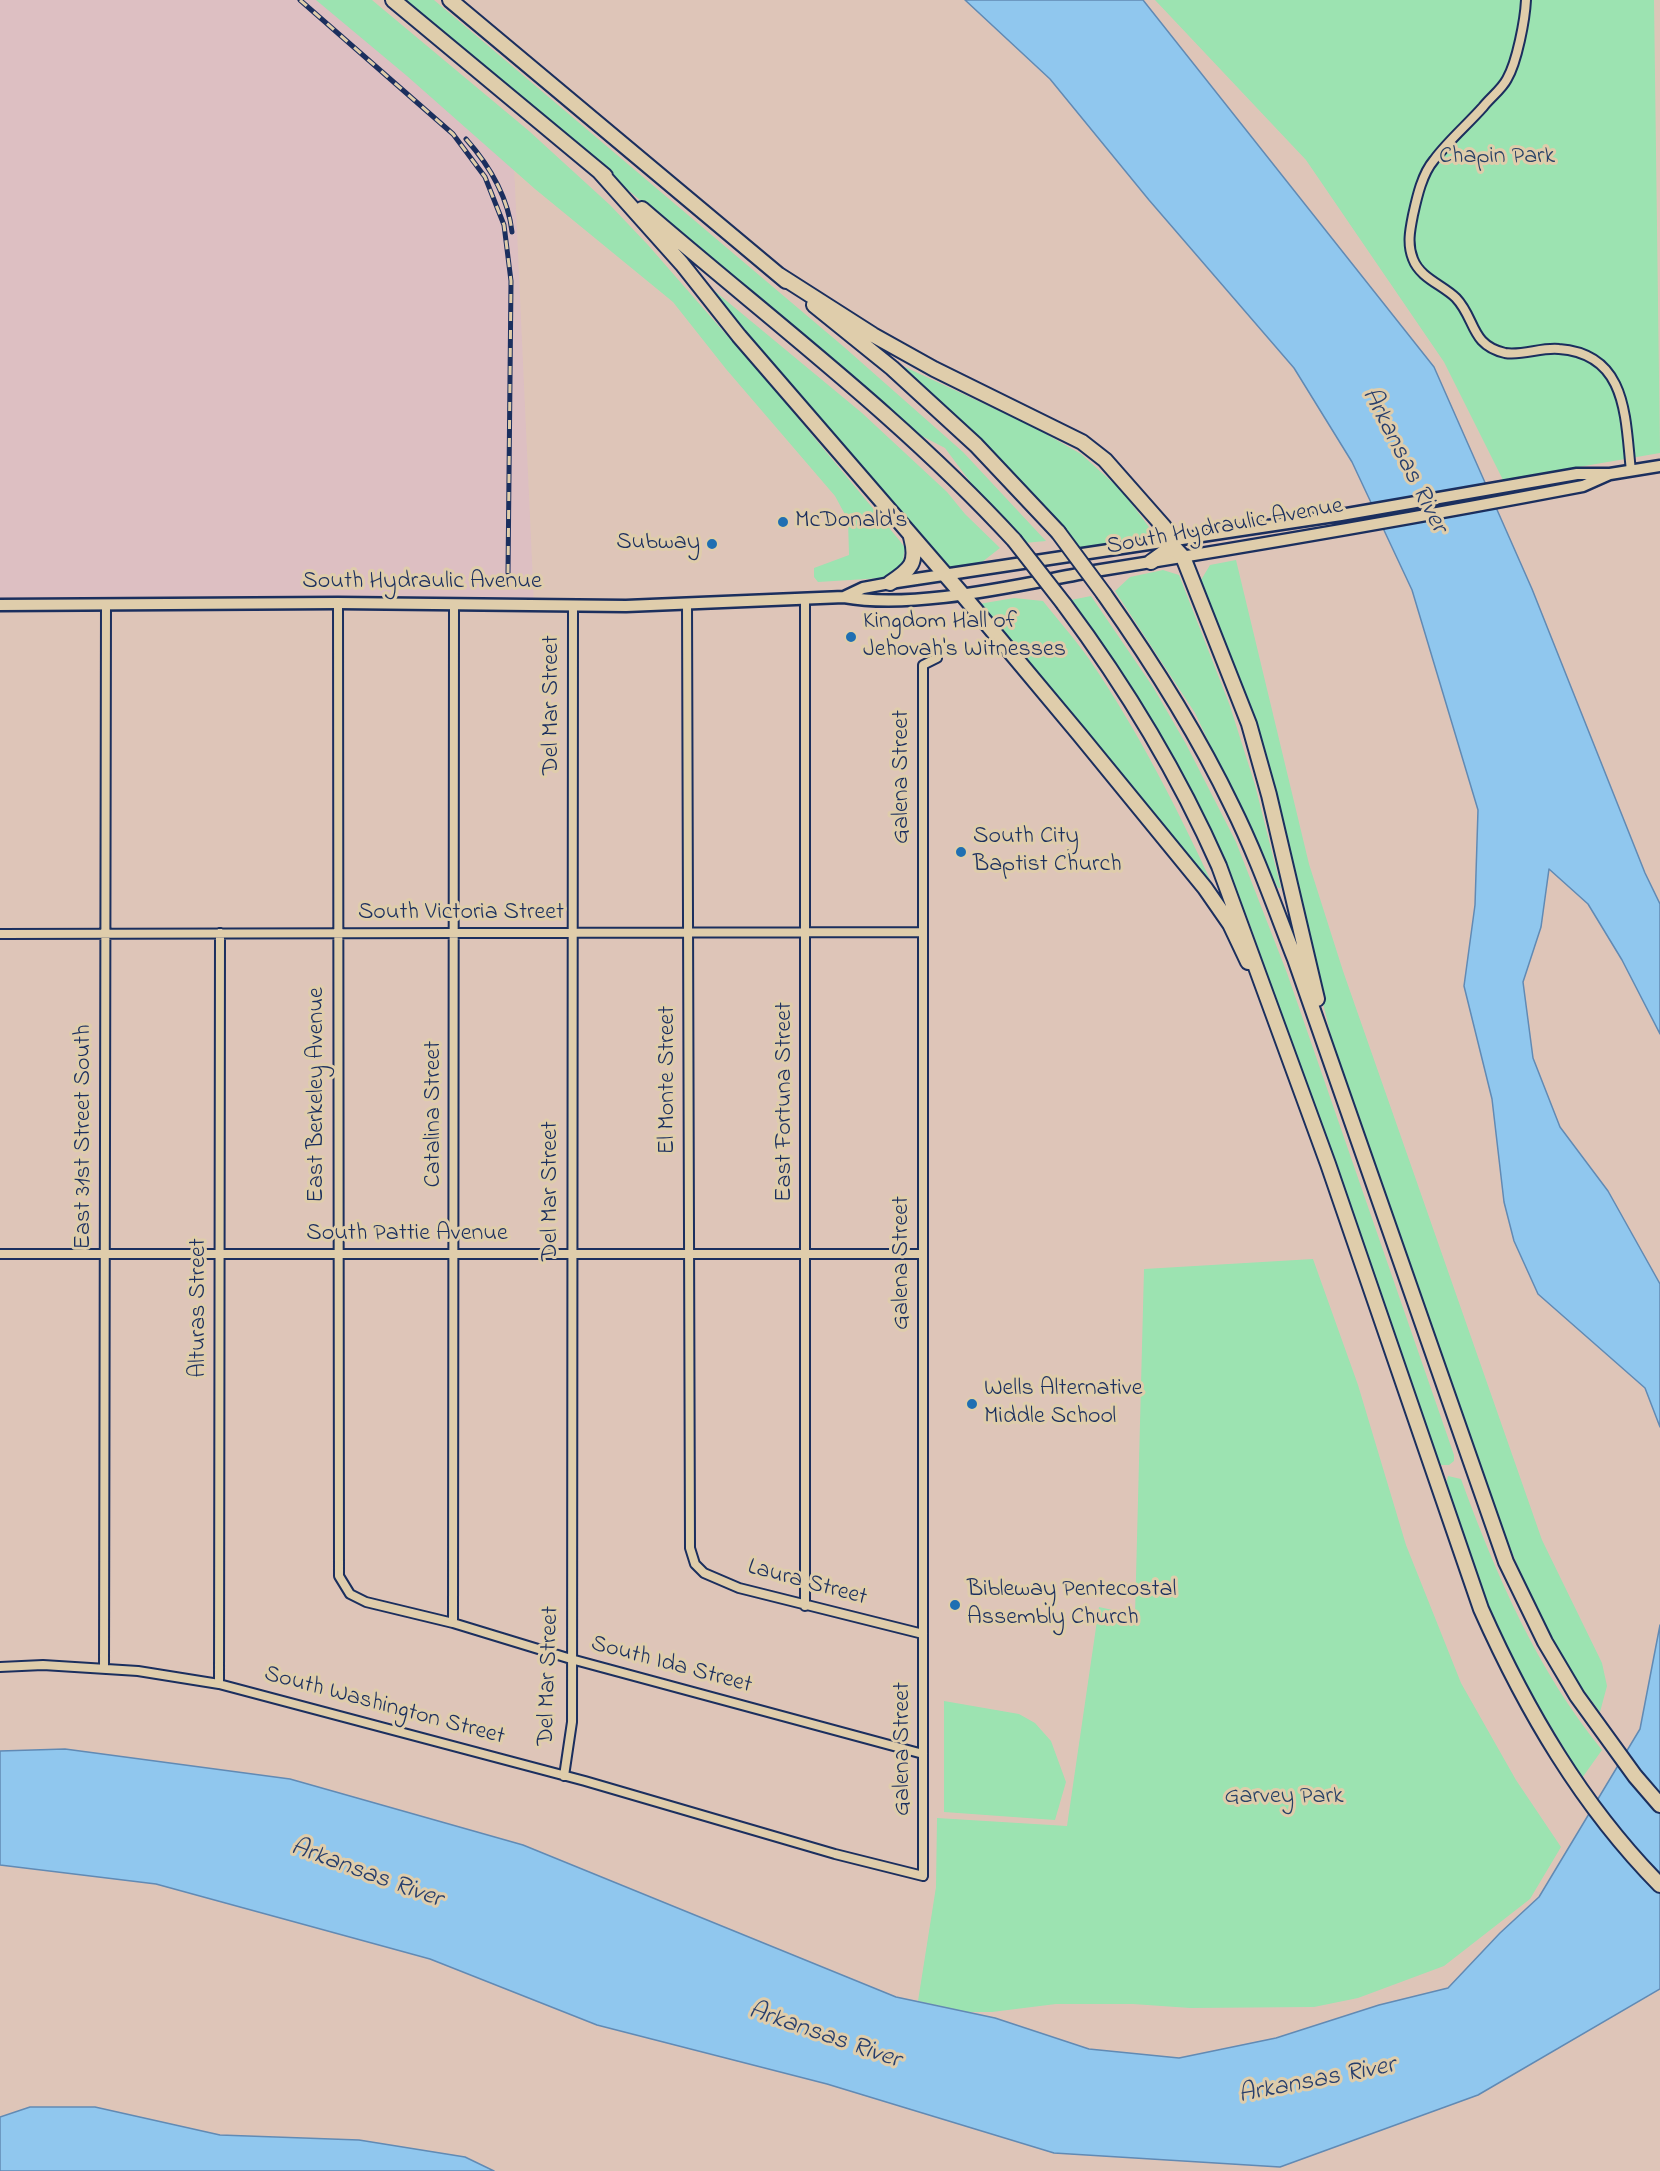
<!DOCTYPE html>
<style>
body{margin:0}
canvas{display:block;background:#dec5b8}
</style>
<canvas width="1660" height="2171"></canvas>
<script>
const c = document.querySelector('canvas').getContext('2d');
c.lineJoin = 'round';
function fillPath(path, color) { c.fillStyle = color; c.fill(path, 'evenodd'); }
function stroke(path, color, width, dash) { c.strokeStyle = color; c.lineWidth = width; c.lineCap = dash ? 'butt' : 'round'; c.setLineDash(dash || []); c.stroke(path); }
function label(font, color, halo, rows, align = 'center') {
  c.font = font + ' "Indie Flower",sans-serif'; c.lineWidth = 6; c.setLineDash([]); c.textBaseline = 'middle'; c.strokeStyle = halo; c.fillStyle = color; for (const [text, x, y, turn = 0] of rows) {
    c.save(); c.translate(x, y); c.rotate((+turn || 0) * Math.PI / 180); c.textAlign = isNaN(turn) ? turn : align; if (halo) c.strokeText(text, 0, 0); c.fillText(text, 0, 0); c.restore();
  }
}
fillPath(new Path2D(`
 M0,0h331l183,165 20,440h-534z`), '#ddbfc2');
fillPath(new Path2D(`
 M316,0h56l157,131 81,74 38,40 130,149 122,147 5,7 -3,18 -20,12 -64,4 -4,-5v-9l35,-13 -1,-35 -13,-24 -109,-127 -53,-67 -138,-113 -128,-113z
 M403,0h31l410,347 119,105 83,89 -22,2 -50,-56 -29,-39 -29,-15z
 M1155,0h499l6,453 -157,27 -59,-118 -138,-202z
 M705,283l157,130 85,79 18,22 35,34 -23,18 -27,5 -217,-252z
 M892,361l140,65 49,28 41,37 33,44 -72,16c-61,-68 -122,-130 -191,-190z
 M1236,560l73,304 34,107 199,569 60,123 5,23 -7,26 -26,-35 -23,-41 -18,-35 -34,-79 -166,-478 -83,-336 -49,-128 9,-15z
 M1163,570l16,5 51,131 25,79 26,103h-3l-83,-175 -80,-122 15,-14z
 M1091,596l62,91 33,57 50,98 51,131 167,482v6l-5,4h-8l-5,-9 -188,-537 -56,-125 -54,-95 -67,-99z
 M1014,598l29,3c15,19 32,38 46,58 50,73 89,151 126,231l-4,2 -232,-288z
 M1313,1259l45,126 48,160 55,138 55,97 45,67 -31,52 -86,67 -86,32 -44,9 -124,1 -57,-4h-77l-64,8h-25l-49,-11 18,-114 1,-69 130,8 32,-219 36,8 9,-346z
 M1448,1476l13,3c35,96 76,191 141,271l-20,28 -66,-110 -23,-47 -48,-134z
 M944,1701l75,13 16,9 16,18 15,41 -11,38 -111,-8z`), '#9ce3b1');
const water = new Path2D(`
 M965,0h178l291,367 98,222 113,284 15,31v130l-38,-74 -34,-56 -39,-35 -8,58 -18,55 10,76 27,69 48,64 52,93v143l-15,-39 -107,-94 -24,-53 -10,-39 -12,-103 -28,-113 11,-81 3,-95 -66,-220 -60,-128 -58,-94 -145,-168 -99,-121z
 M1660,1625v364l-182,106 -198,72 -226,-14 -227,-69 -230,-59 -167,-66 -274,-75 -156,-19v-114l65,-2 225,30 233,66 373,152 99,21 94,31 90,9 97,-20 103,-33 69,-17 52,-55 39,-36 101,-168z
 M30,2107h65l125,28 139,5 106,17 29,14h-494v-54z`);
fillPath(water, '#90c7ee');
stroke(water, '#618ab4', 1.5);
const street = new Path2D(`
 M1526,0c-1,20 -9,62 -19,79 -5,10 -17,19 -24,28 -16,18 -35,34 -49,53 -12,14 -17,37 -21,55 -3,15 -6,29 0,44 7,19 30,26 43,39 20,21 14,47 49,55 17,3 37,-6 54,-4 69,5 66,69 72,122
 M805,598v1008
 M338,603l1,973 11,18 16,8 87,21 118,36 352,95
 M687,604l3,944 5,16 9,9 35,15 184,46
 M0,934l921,-2
 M0,1254h923
 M453,1623l1,-1019
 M0,1667l43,-2 95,6 81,13 366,97 250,73 88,22v-1211l14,-7
 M104,1669l2,-1064
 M219,1684l1,-751
 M564,1776l8,-54 1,-1116`);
const secondary = new Path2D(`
 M844,597l19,-9 27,-5 451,-68 236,-41h33l50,-8
 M0,605l338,-2 288,3 218,-9c72,13 177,-13 251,-26 163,-26 326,-54 488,-85l27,-12`);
const highway = new Path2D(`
 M393,0l212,176
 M450,0l336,281
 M599,171l83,93 57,72 223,258 117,140 126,154 25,36 18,38
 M642,209c126,109 259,208 372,331
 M779,275l94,60 61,34 148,73 23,18 59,67 5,15 14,15 66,167 20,71 48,204
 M814,305l78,63 84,77 82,87
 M1151,562l14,-10 4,-10
 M890,583c21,-14 28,-20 21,-46
 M1104,594c48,68 92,137 128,212 25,50 43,102 63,153l211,603 39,80 32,54 58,80 25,29
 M1064,604c62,83 113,167 155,262l109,298 153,445c45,101 101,197 179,276`);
stroke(street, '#1b2f5e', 12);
stroke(secondary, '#1b2f5e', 15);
stroke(highway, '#1b2f5e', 18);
stroke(street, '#dfcdab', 8);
stroke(secondary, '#dfcdab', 10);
stroke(highway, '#dfcdab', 14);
const rail = new Path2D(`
 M300,0l153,134 32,43 19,48 7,56 -3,292
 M466,139c23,26 42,58 46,93`);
stroke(rail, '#1b2f5e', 5);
stroke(rail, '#dfcdab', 3, [9]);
const highwayBridge = new Path2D(`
 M1058,532l46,62
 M1014,540l50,64`);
stroke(highwayBridge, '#1b2f5e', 18, []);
stroke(highwayBridge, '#dfcdab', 14);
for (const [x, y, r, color] of [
 [783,522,6,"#1f6fb2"],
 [712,544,6,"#1f6fb2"],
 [851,637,6,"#1f6fb2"],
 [961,852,6,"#1f6fb2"],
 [972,1404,6,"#1f6fb2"],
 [955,1605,6,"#1f6fb2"]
]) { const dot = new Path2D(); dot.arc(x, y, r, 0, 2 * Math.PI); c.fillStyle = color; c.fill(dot); stroke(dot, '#dfcdab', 2); }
label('24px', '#284166', '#dfcdab', [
 ["Chapin Park",1497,158],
 ["Garvey Park",1284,1798]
]);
label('24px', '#1b2f5e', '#dfcdab', [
 ["McDonald's",795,522],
 ["Subway",700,544,"right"],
 ["Kingdom Hall of",863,623],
 ["Jehovah's Witnesses",863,651],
 ["South City",973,838],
 ["Baptist Church",973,866],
 ["Wells Alternative",984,1390],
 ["Middle School",984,1418],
 ["Bibleway Pentecostal",967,1591],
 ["Assembly Church",967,1619]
], 'left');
label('24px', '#1b2f5e', '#dfcdab', [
 ["South Hydraulic Avenue",1225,528,-10],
 ["South Hydraulic Avenue",422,583],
 ["Del Mar Street",553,705,-90],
 ["Galena Street",903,777,-90],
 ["South Victoria Street",461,914],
 ["El Monte Street",669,1080,-90],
 ["East Berkeley Avenue",318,1095,-90],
 ["East Fortuna Street",786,1102,-90],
 ["Catalina Street",435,1114,-90],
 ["East 31st Street South",85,1137,-90],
 ["Del Mar Street",552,1191,-90],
 ["South Pattie Avenue",407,1235],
 ["Galena Street",903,1263,-90],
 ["Alturas Street",200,1308,-90],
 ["Laura Street",807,1584,15],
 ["South Ida Street",671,1666,15],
 ["Del Mar Street",550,1676,-88],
 ["South Washington Street",384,1707,15],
 ["Galena Street",904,1749,-90]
]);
label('italic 26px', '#273e6c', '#dfcdab', [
 ["Arkansas River",1403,461,63],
 ["Arkansas River",366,1875,20],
 ["Arkansas River",824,2037,19],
 ["Arkansas River",1317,2082,-11]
]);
</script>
